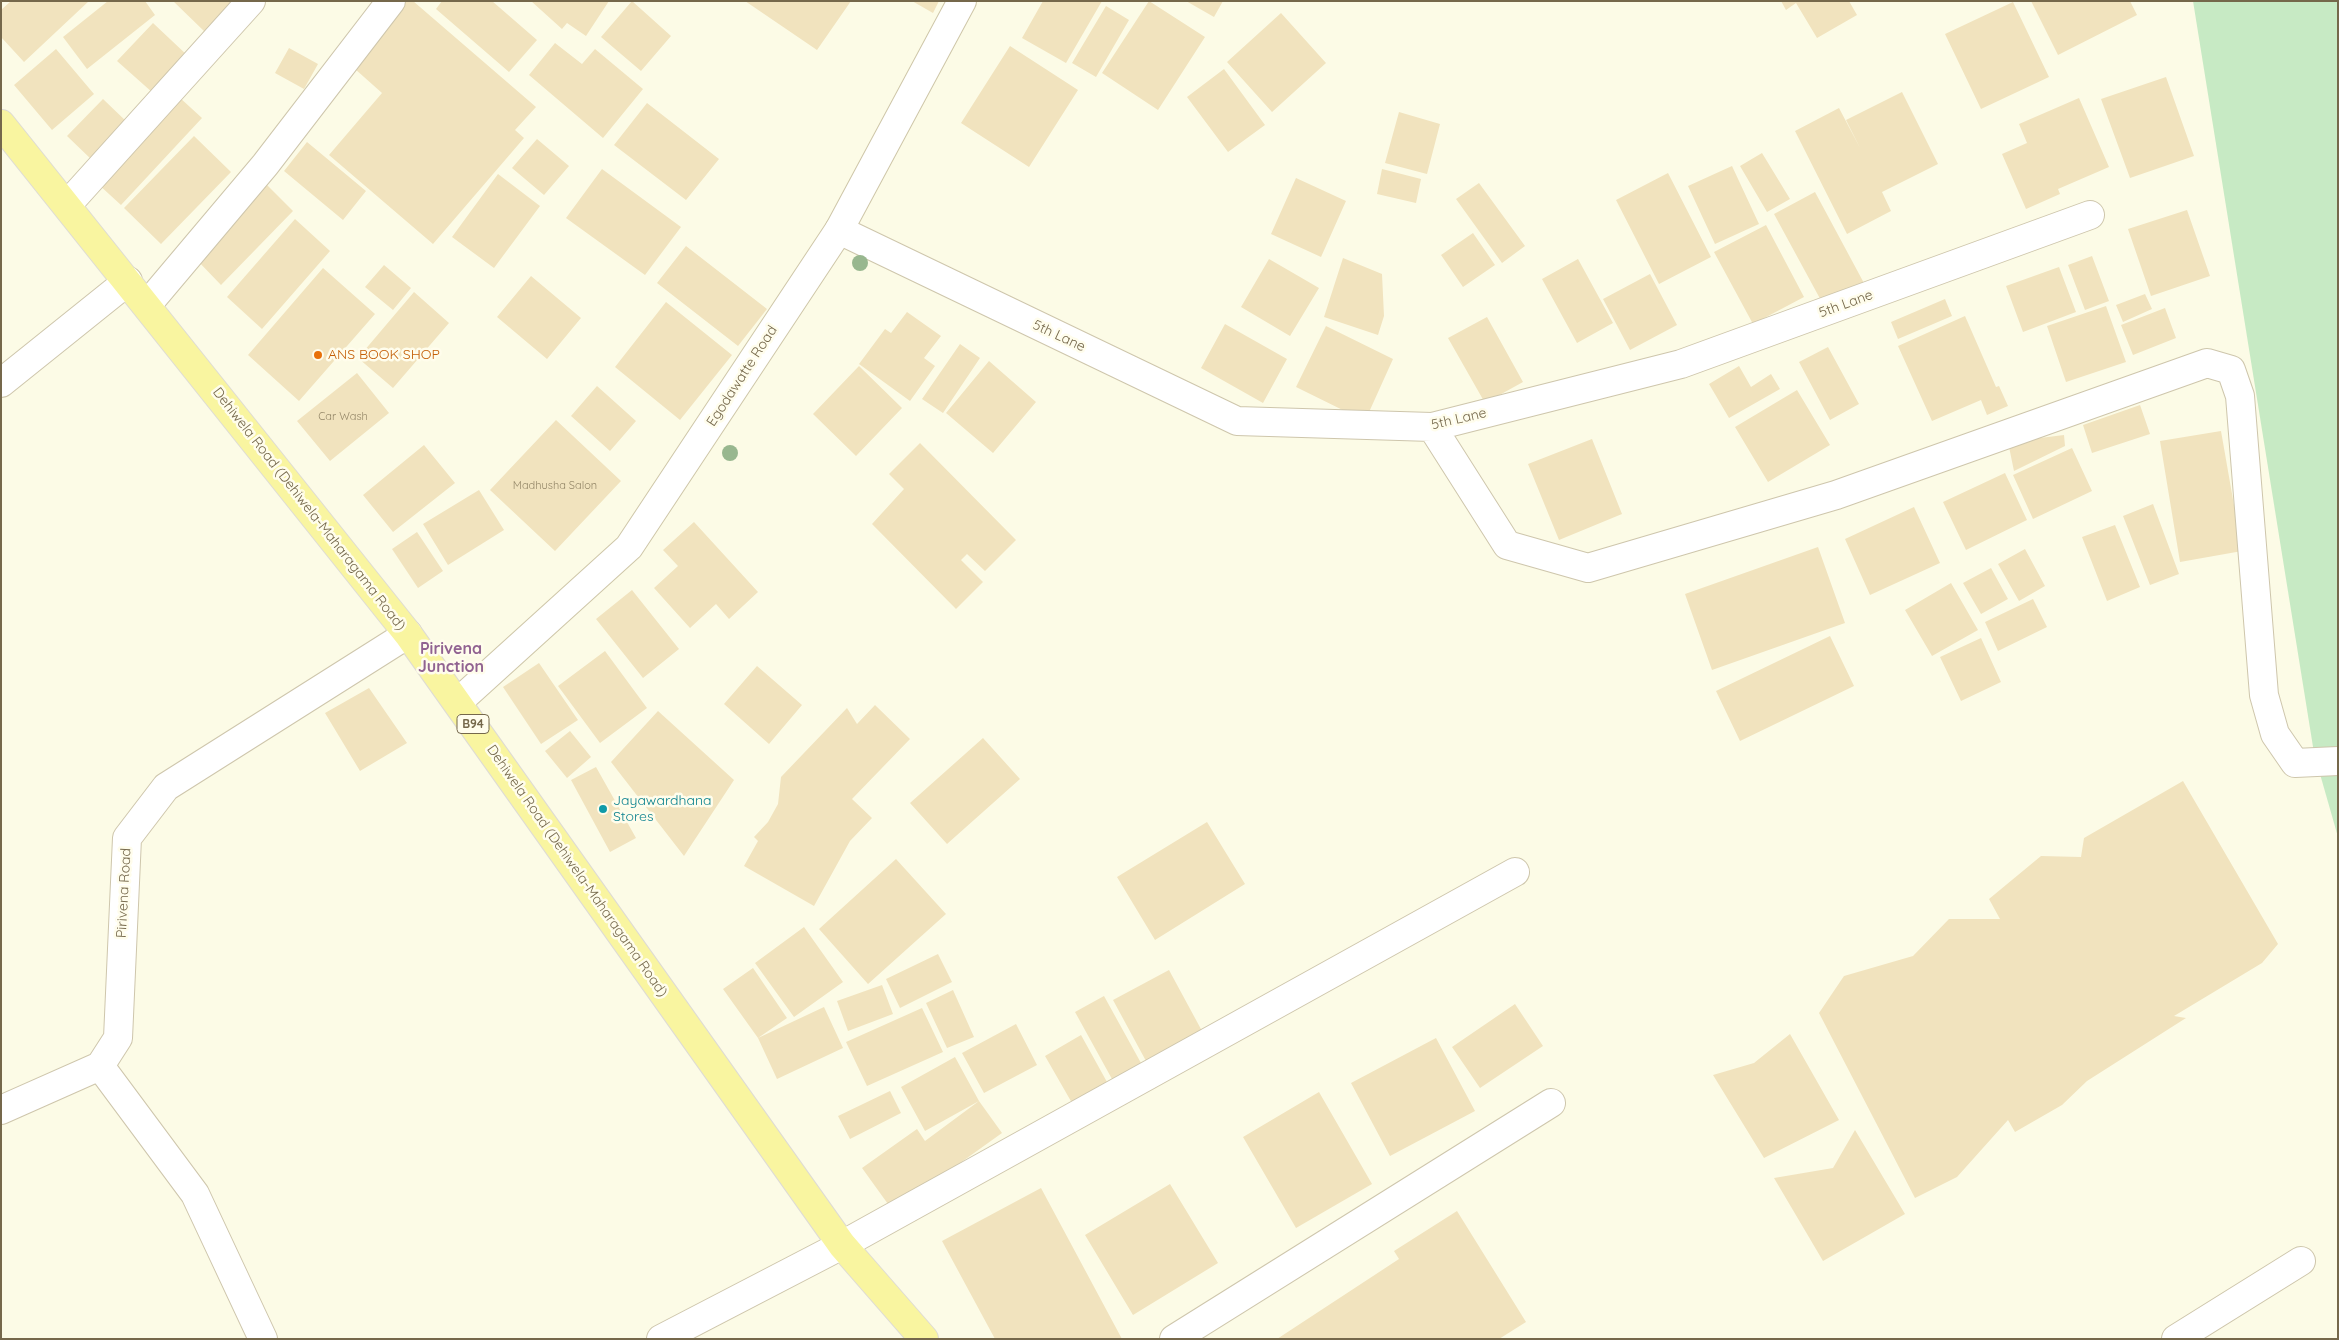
<!DOCTYPE html>
<style>
body{margin:0}
#map{position:relative;width:2339px;height:1340px;overflow:hidden;background:#fcfbe6;font-family:Quicksand,sans-serif}
canvas{display:block}
.frame{position:absolute;inset:0;border:2px solid #75684b;pointer-events:none}
</style>
<div id="map">
<canvas width="2339" height="1340"></canvas>
<div class="frame"></div>
</div>
<script>
const c = document.querySelector('canvas').getContext('2d');
c.lineJoin = 'round';
function fillPath(path, color) { c.fillStyle = color; c.fill(path, 'evenodd'); }
function stroke(path, color, width, dash) { c.strokeStyle = color; c.lineWidth = width; c.lineCap = dash ? 'butt' : 'round'; c.setLineDash(dash || []); c.stroke(path); }
function label(font, color, halo, rows, align = 'center') {
  c.font = font + ' Quicksand,sans-serif'; c.lineWidth = 5; c.setLineDash([]); c.textBaseline = 'middle'; c.strokeStyle = halo; c.fillStyle = color; for (const [text, x, y, turn = 0] of rows) {
    c.save(); c.translate(x, y); c.rotate((+turn || 0) * Math.PI / 180); c.textAlign = isNaN(turn) ? turn : align; if (halo) c.strokeText(text, 0, 0); c.fillText(text, 0, 0); c.restore();
  }
}
fillPath(new Path2D(`
 M2193,1h145v836l-24,-84z`), '#c7eac4');
fillPath(new Path2D(`
 M11,1h78l-65,61 -23,-25v-27z
 M108,1h37l10,14 -68,54 -24,-32z
 M173,1h63l-31,31z
 M397,1h16l123,106 -21,23 9,8 -91,106 -104,-89 53,-62 -36,-32z
 M442,1h50l45,39 -28,32 -73,-63z
 M531,1h78l-23,35 -19,-13 -5,6z
 M632,1l39,35 -30,35 -40,-34z
 M745,1h106l-34,49z
 M912,1h27l-6,12z
 M1043,1h59l-36,62 -44,-25z
 M1149,1l56,36 -47,73 -56,-37z
 M1186,1h37l-9,16z
 M1781,1h68l8,14 -40,23 -21,-35 -10,7z
 M2031,1h99l7,14 -79,40z
 M2013,2l36,75 -68,32 -36,-75z
 M1106,6l23,14 -33,57 -24,-14z
 M1281,13l45,50 -54,49 -45,-50z
 M153,23l35,33 -35,37 -36,-32z
 M555,43l27,21 13,-15 48,40 -40,49 -74,-63z
 M1010,46l68,44 -49,77 -68,-44z
 M289,48l29,16 -14,25 -29,-16z
 M56,49l38,45 -42,36 -38,-45z
 M1224,69l41,56 -37,27 -41,-55z
 M2166,77l28,79 -64,22 -29,-79z
 M1902,92l36,72 -56,28 9,19 -44,23 -52,-103 44,-23 21,40 -14,-28z
 M179,97l23,21 -81,87 -23,-21z
 M2079,98l30,69 -51,22 2,5 -34,15 -24,-55 25,-11 -8,-19z
 M103,99l25,24 -36,37 -25,-24z
 M647,103l72,56 -33,41 -72,-55z
 M1399,112l41,12 -13,50 -42,-11z
 M194,136l37,36 -70,72 -37,-36z
 M537,139l32,27 -25,29 -32,-27z
 M307,142l59,49 -23,29 -59,-49z
 M1762,153l28,46 -23,13 -27,-46z
 M1732,166l27,58 -44,20 -27,-58z
 M602,169l79,58 -36,48 -79,-57z
 M1382,169l39,10 -5,24 -39,-9z
 M1668,173l43,84 -52,27 -43,-84z
 M498,174l42,32 -46,62 -42,-31z
 M1296,178l50,23 -25,56 -50,-23z
 M1479,183l46,63 -23,17 -46,-64z
 M266,184l27,27 -72,74 -26,-27z
 M1815,192l50,93 -41,21 -50,-92z
 M2187,210l23,66 -59,20 -23,-67z
 M295,219l35,32 -68,78 -35,-32z
 M1766,225l38,72 -51,27 -39,-72z
 M1473,233l22,32 -32,22 -22,-32z
 M686,246l81,63 -29,37 -81,-63z
 M2092,256l17,45 -24,9 -17,-45z
 M1343,258l39,16 2,42 -6,19 -54,-18z
 M1269,259l50,29 -29,48 -49,-29z
 M1578,259l35,64 -36,20 -35,-64z
 M384,265l27,23 -18,22 -28,-23z
 M2059,267l17,45 -53,20 -17,-46z
 M323,268l52,46 -76,87 -51,-46z
 M1650,274l27,51 -47,25 -27,-51z
 M531,276l50,42 -34,41 -50,-42z
 M414,292l35,31 -56,65 -35,-30z
 M2145,294l7,15 -29,13 -7,-17z
 M1945,299l7,17 -54,23 -7,-17z
 M666,302l66,53 -52,65 -65,-53z
 M2106,306l20,56 -60,20 -19,-56z
 M2165,308l11,30 -43,17 -12,-30z
 M907,312l34,24 -17,22 11,8 -25,35 -51,-37 26,-35 6,4z
 M1965,316l31,71 3,-1 9,20 -21,9 -6,-15 -49,21 -34,-75z
 M1487,317l36,65 -38,21 -37,-65z
 M1225,324l62,35 -24,44 -62,-35z
 M1326,326l67,33 -28,62 -69,-34z
 M960,344l20,14 -37,55 -21,-14z
 M1828,347l31,57 -29,16 -31,-58z
 M989,361l47,41 -43,51 -47,-40z
 M859,366l43,42 -46,48 -43,-42z
 M1739,366l12,21 20,-13 9,15 -51,29 -20,-34z
 M357,373l32,40 -59,48 -33,-40z
 M597,386l39,35 -26,30 -39,-35z
 M1797,390l33,55 -62,37 -33,-55z
 M2140,405l10,29 -58,19 -9,-28z
 M556,420l65,61 -66,70 -65,-61z
 M2221,431l21,120 -62,11 -20,-121z
 M2064,435l1,11 -51,25 -6,-29z
 M1592,439l30,75 -63,26 -31,-76z
 M920,443l96,97 -31,31 -18,-17 -6,6 22,22 -27,27 -84,-85 32,-35 -15,-15z
 M424,445l31,38 -62,49 -30,-37z
 M2072,448l20,43 -59,28 -20,-44z
 M2005,473l22,47 -61,30 -23,-48z
 M479,490l25,40 -56,35 -25,-41z
 M2153,504l26,70 -29,11 -27,-69z
 M1914,507l26,56 -70,32 -25,-56z
 M694,522l64,70 -29,27 -13,-15 -26,24 -36,-40 24,-22 -15,-16z
 M2115,525l25,62 -33,14 -25,-64z
 M417,532l26,39 -25,17 -26,-39z
 M1818,547l27,76 -133,47 -27,-76z
 M2025,549l20,37 -26,15 -21,-37z
 M1991,568l17,31 -27,15 -18,-31z
 M1951,583l27,47 -46,26 -27,-46z
 M632,590l47,59 -36,29 -47,-59z
 M2033,599l14,28 -49,24 -13,-29z
 M1830,636l24,50 -114,55 -24,-50z
 M1981,638l20,44 -40,19 -21,-44z
 M605,651l42,57 -47,35 -42,-57z
 M539,663l39,57 -37,24 -38,-57z
 M757,666l45,39 -33,39 -45,-40z
 M369,688l38,55 -47,28 -35,-58z
 M875,705l35,34 -58,60 20,19 -22,23 -36,65 -70,-40 14,-25 -4,-4 14,-15 10,-18 3,-27 66,-69 10,16z
 M658,711l76,69 -50,76 -73,-94z
 M570,731l21,26 -24,21 -22,-27z
 M983,738l37,41 -73,65 -37,-41z
 M596,767l40,71 -26,14 -39,-72z
 M2183,781l95,163 -16,19 -88,53 12,2 -99,63 -25,24 -47,27 -7,-12 -51,57 -42,21 -96,-185 25,-37 69,-20 36,-37h51l-11,-20 52,-43 40,1 3,-19z
 M1207,822l38,62 -90,56 -38,-63z
 M896,859l50,55 -78,70 -49,-55z
 M804,927l39,55 -49,35 -39,-54z
 M938,954l14,28 -52,26 -14,-29z
 M753,968l34,50 -29,20 66,-31 19,41 -66,31 -19,-41 -35,-49z
 M1169,970l33,61 -56,30 -33,-61z
 M882,985l11,29 -45,17 -11,-30z
 M953,990l21,47 -27,11 -21,-45z
 M1104,996l37,67 -29,16 -37,-67z
 M1515,1004l28,42 -63,42 -28,-41z
 M922,1008l21,44 -76,34 -21,-44z
 M1016,1024l21,41 -53,28 -22,-40z
 M1790,1034l49,86 -75,38 -51,-83 41,-12z
 M1081,1035l26,47 -35,21 -27,-47z
 M1436,1038l39,73 -85,45 -39,-73z
 M955,1057l24,44 -54,30 -24,-44z
 M890,1091l11,22 -51,26 -12,-23z
 M1319,1092l53,92 -76,44 -53,-91z
 M979,1101l23,32 -109,78 -31,-43 55,-39 8,12z
 M1855,1130l50,84 -82,47 -49,-83 59,-10z
 M1170,1184l48,79 -85,52 -48,-80z
 M1041,1188l81,151h-127l-53,-98z
 M1457,1211l69,111 -27,17h-222l122,-80 -5,-8z`), '#f1e3be');
const street = new Path2D(`
 M67,205l184,-204
 M839,230l398,191 195,6 249,-63 409,-149
 M147,305l118,-140 126,-164
 M1,383l127,-102
 M1432,427l75,118 81,23 248,-73 371,-132 24,7 9,26 24,299 11,39 20,29 43,-2
 M100,1066l95,128 68,145
 M1,1110l99,-44 18,-28 9,-200 39,-51 242,-153
 M661,1339l181,-94 673,-373
 M1174,1339l377,-236
 M2176,1339l125,-78`);
const secondary = new Path2D(`
 M458,702l171,-155 210,-317 123,-229`);
const primary = new Path2D(`
 M1,124l407,510 434,611 82,94`);
stroke(street, '#cec6ac', 30);
stroke(secondary, '#cec6a8', 30);
stroke(primary, '#dedbd4', 30);
stroke(street, '#fff', 28);
stroke(secondary, '#fff', 28);
stroke(primary, '#f9f5a0', 28);
c.fillStyle = '#98b78f';
for (const [x, y] of [
 [860,263],
 [730,453]
]) { c.beginPath(); c.arc(x, y, 8, 0, 2 * Math.PI); c.fill(); }
for (const [x, y, r, color] of [
 [318,355,5,"#e8710a"],
 [603,809,5,"#0f9aa8"]
]) { const dot = new Path2D(); dot.arc(x, y, r, 0, 2 * Math.PI); c.fillStyle = color; c.fill(dot); stroke(dot, '#fffdec', 2); }
label('11px', '#948768', null, [
 ["Car Wash",343,417],
 ["Madhusha Salon",555,486]
]);
for (const [x, y, w] of [
 [473,724,32]
]) { const box = new Path2D(); box.roundRect(x - w / 2, y - 9.5, w, 19, 4); c.fillStyle = '#fffdec'; c.fill(box); stroke(box, '#75684b', 1); }
label('bold 12px', '#75684b', null, [
 ["B94",473,724]
]);
label('14px', '#75684b', '#fffdec', [
 ["5th Lane",1846,304,-20],
 ["5th Lane",1059,336,25],
 ["Egodawatte Road",742,376,-57],
 ["5th Lane",1459,419,-13],
 ["Dehiwela Road (Dehiwela-Maharagama Road)",309,509,52],
 ["Dehiwela Road (Dehiwela-Maharagama Road)",577,871,55],
 ["Pirivena Road",124,893,-87]
]);
label('14px', '#c56008', '#fffdec', [
 ["ANS BOOK SHOP",328,355]
], 'left');
label('14px', '#0d838f', '#fffdec', [
 ["Jayawardhana",613,801],
 ["Stores",613,817]
], 'left');
label('bold 16px', '#916391', '#fffdec', [
 ["Pirivena",451,649],
 ["Junction",451,667]
]);
</script>
